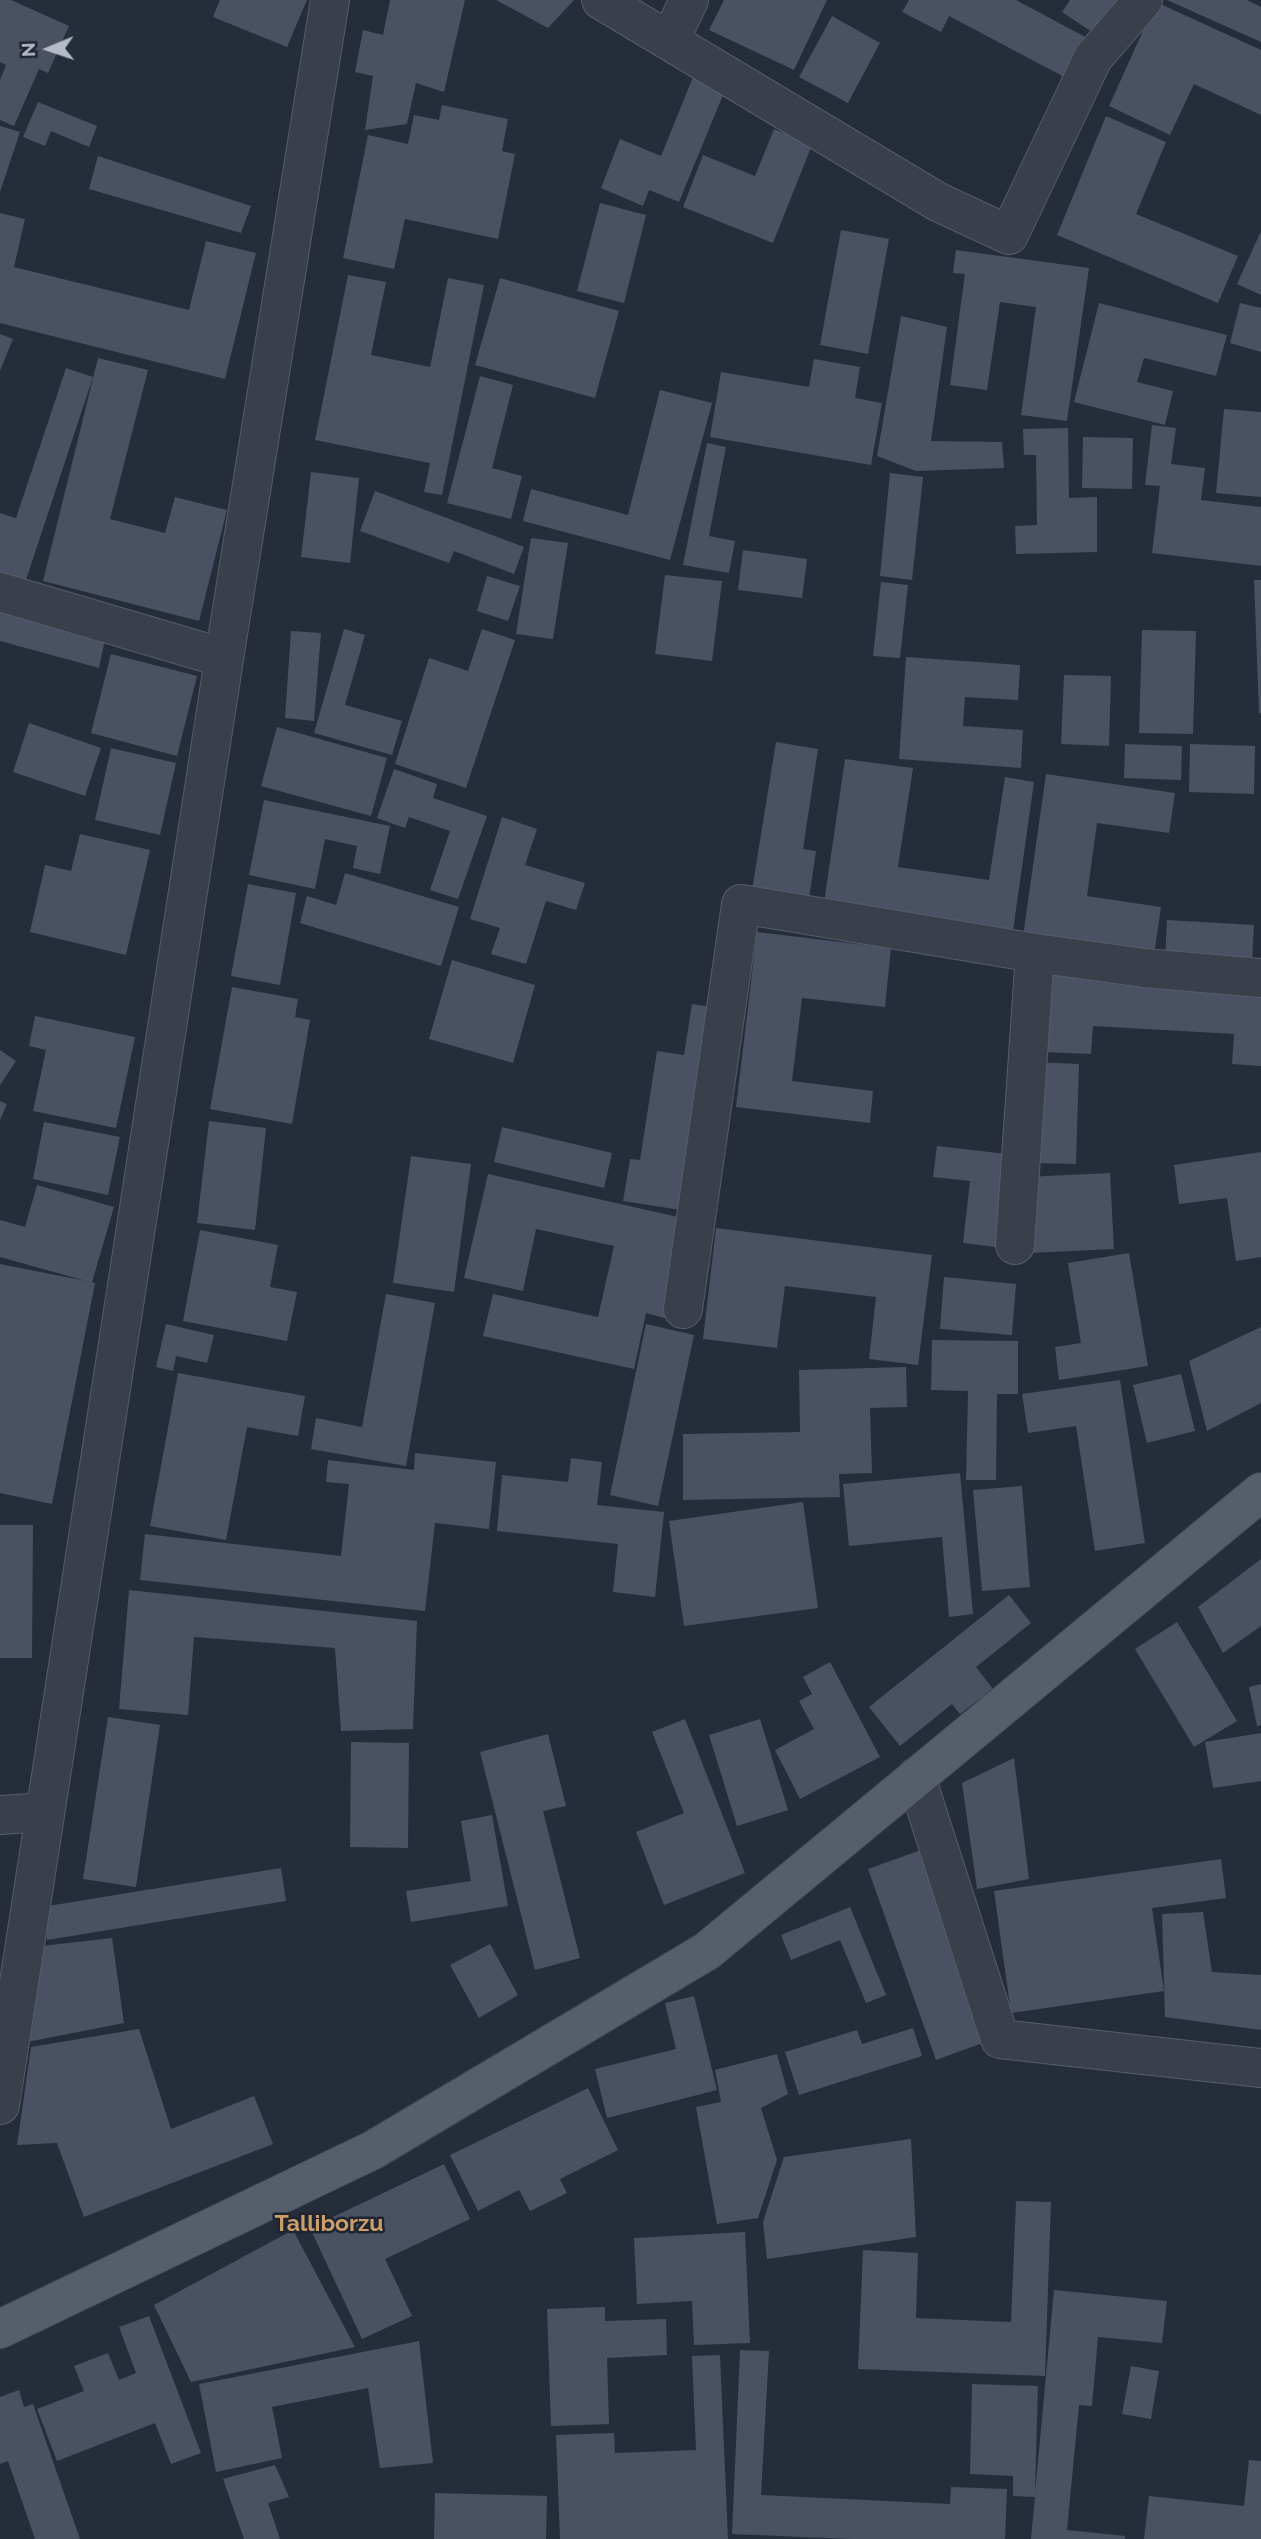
<!DOCTYPE html>
<style>
body{margin:0}
#map{position:relative;width:1261px;height:2539px;overflow:hidden;background:#252d3b;font-family:Raleway,sans-serif}
canvas{display:block}
.north{position:absolute;left:14px;top:14px;width:70px;height:70px;-webkit-text-stroke:5px #1e2430;paint-order:stroke;rotate:268deg;font-size:19px;font-weight:700;line-height:28px;text-align:center;color:#b5bac7}
.north::after{content:'';display:block;margin:auto;width:24px;height:32px;background:#b5bac7;clip-path:polygon(50% 0,100% 100%,50% 72%,0 100%)}
</style>
<div id="map">
<canvas width="1261" height="2539"></canvas>
<div class="north">N</div>
</div>
<script>
const c = document.querySelector('canvas').getContext('2d');
c.lineJoin = 'round';
function fillPath(path, color) { c.fillStyle = color; c.fill(path, 'evenodd'); }
function stroke(path, color, width, dash) { c.strokeStyle = color; c.lineWidth = width; c.lineCap = dash ? 'butt' : 'round'; c.setLineDash(dash || []); c.stroke(path); }
function label(font, color, halo, rows, align = 'center') {
  c.font = font + ' Raleway,sans-serif'; c.lineWidth = 5; c.setLineDash([]); c.textBaseline = 'middle'; c.strokeStyle = halo; c.fillStyle = color; for (const [text, x, y, turn = 0] of rows) {
    c.save(); c.translate(x, y); c.rotate((+turn || 0) * Math.PI / 180); c.textAlign = isNaN(turn) ? turn : align; if (halo) c.strokeText(text, 0, 0); c.fillText(text, 0, 0); c.restore();
  }
}
fillPath(new Path2D(`
 M0,0h11l58,26 -21,47 -9,-4 -25,57 -14,-6v-40l6,-15 -6,-3z
 M220,0h87l-20,47 -74,-30z
 M390,0h75l-21,92 -28,-9 -9,41 -42,6 8,-54 -18,-4 8,-42 20,5z
 M496,0h78l-26,28z
 M724,0h103l-33,70 -85,-40z
 M909,0h107l73,39 -21,40 -119,-63 -8,16 -39,-20z
 M1070,0h51l-23,36 -36,-24z
 M1167,0h80l14,7v35z
 M1156,2l105,48v65l-67,-31 -24,51 -61,-29z
 M832,16l48,27 -32,60 -49,-26z
 M693,77l32,13 -46,112 -30,-12 -6,16 -42,-18 19,-49 41,17z
 M38,102l59,24 -8,21 -38,-16 -6,15 -22,-9z
 M442,105l66,14 -6,32 13,3 -17,85 -93,-20 -11,50 -51,-11 25,-123 40,9 6,-29 25,5z
 M1106,116l60,26 -30,72 102,42 -20,47 -161,-68z
 M0,126l20,6 -20,60z
 M774,129l38,16 -39,98 -90,-36 20,-52 52,21z
 M98,156l153,50 -10,27 -152,-44z
 M600,203l46,12 -22,88 -47,-12z
 M0,213l25,6 -11,48 175,43 17,-69 50,12 -31,126 -225,-56z
 M841,230l48,9 -21,115 -48,-9z
 M1261,231v64l-24,-11z
 M956,250l133,18 -22,153 -46,-6 15,-108 -36,-5 -13,88 -37,-5 15,-111 -12,-1z
 M348,275l38,7 -15,73 59,12 18,-89 36,7 -42,210 -18,-3 6,-29 -115,-23z
 M500,278l119,33 -24,87 -120,-33z
 M1099,303l128,32 -11,41 -72,-18 -7,24 36,9 -8,34 -91,-23z
 M1240,303l21,5v44l-31,-9z
 M901,316l46,11 -16,114 71,1 2,26 -88,3 -39,-15z
 M0,334l13,5 -13,32z
 M98,358l50,12 -38,149 55,14 10,-36 52,13 -28,111 -156,-40z
 M814,359l46,8 -5,31 27,5 -11,62 -161,-28 11,-65 88,15z
 M66,368l27,9 -67,203 -26,-8v-59l16,5z
 M480,376l33,9 -21,83 30,8 -11,43 -64,-16z
 M660,390l52,13 -42,157 -147,-39 8,-32 97,26z
 M1224,409l37,3v85l-45,-4z
 M1152,425l24,3 -5,36 34,4 -4,32 60,7v59l-109,-13 8,-67 -15,-1z
 M1068,428l1,70 28,-1v55l-81,2 -1,-28 22,-1 -1,-70h-12l-1,-26z
 M1083,437l50,1 -1,51 -50,-1z
 M707,443l19,4 -17,89 26,5 -6,32 -46,-8z
 M311,472l48,6 -9,85 -49,-6z
 M890,473l33,4 -11,103 -32,-4z
 M375,491l149,56 -10,27 -60,-23 -5,12 -89,-32z
 M531,538l37,5 -15,96 -37,-5z
 M743,550l64,9 -5,39 -64,-8z
 M665,575l57,6 -10,80 -57,-7z
 M487,576l33,10 -12,35 -31,-10z
 M1254,580h7v133h-2z
 M881,582l27,3 -8,73 -27,-2z
 M0,605l106,29 -7,34 -99,-27z
 M344,629l21,6 -20,70 57,16 -10,34 -78,-22z
 M482,629l33,11 -49,148 -71,-24 34,-106 39,13z
 M1142,630l54,1 -3,103 -54,-1z
 M291,631l30,2 -7,88 -29,-3z
 M111,654l86,22 -20,80 -86,-23z
 M906,657l114,8 -2,35 -53,-3 -2,29 60,4 -2,38 -122,-9z
 M1064,675l47,1 -2,70 -48,-2z
 M29,723l72,25 -16,48 -72,-24z
 M277,727l110,31 -16,58 -110,-30z
 M776,742l42,7 -15,100 13,2 -7,48 -57,-9z
 M1125,744l57,2 -1,34 -57,-2z
 M1190,744l65,2 -1,48 -65,-2z
 M111,748l65,15 -16,72 -65,-15z
 M845,759l68,9 -15,99 91,13 16,-103 29,5 -21,149 -189,-28z
 M394,769l43,15 -4,14 54,18 -29,83 -28,-9 20,-59 -41,-14 -4,11 -28,-10z
 M1046,774l129,19 -6,40 -72,-10 -10,73 74,11 -7,48 -131,-19z
 M264,800l126,26 -10,48 -27,-6 4,-22 -32,-7 -10,50 -66,-14z
 M502,817l35,12 -12,36 60,18 -9,27 -30,-9 -20,63 -35,-10 9,-26 -30,-9z
 M80,834l70,16 -24,105 -96,-23 15,-67 26,6z
 M345,873l114,34 -18,59 -141,-43 7,-27 29,9z
 M248,884l48,9 -16,92 -49,-9z
 M1167,920l87,5 -2,39 -87,-5z
 M757,932l134,16 -6,59 -83,-9 -10,83 81,10 -3,32 -134,-16z
 M452,960l83,25 -22,78 -84,-24z
 M1049,972l212,11v83l-29,-2 2,-30 -141,-8 -2,28 -47,-2z
 M232,987l66,12 -3,18 15,3 -18,104 -82,-15z
 M692,1004l26,4 -31,203 -64,-10 7,-42 10,1 17,-109 27,4z
 M35,1016l100,21 -19,91 -83,-17 13,-61 -17,-4z
 M0,1050l16,11 -16,24z
 M1035,1062l44,2 -3,100 -44,-1z
 M0,1101l7,3 -7,16z
 M209,1121l57,7 -11,102 -58,-7z
 M44,1122l76,15 -12,58 -75,-16z
 M502,1127l110,26 -8,35 -110,-26z
 M937,1146l78,9 -11,93 -41,-5 7,-62 -37,-4z
 M1261,1152v105l-25,4 -9,-63 -48,6 -5,-39z
 M411,1156l60,8 -17,128 -61,-9z
 M1110,1173l4,76 -84,4 -4,-76z
 M488,1174l203,46 -23,99 -22,-6 -12,56 -151,-33 10,-42 105,23 16,-71 -78,-17 -13,62 -59,-13z
 M37,1185l77,22 -22,75 3,1 -43,221 -52,-11v-229l86,17 -86,-24v-37l25,7z
 M716,1228l216,27 -14,110 -49,-6 7,-62 -91,-11 -8,62 -74,-9z
 M200,1230l78,15 -8,42 27,5 -10,49 -104,-20z
 M1129,1253l19,113 -89,14 -4,-33 26,-4 -13,-80z
 M944,1277l72,7 -4,51 -72,-6z
 M386,1294l49,9 -29,163 -95,-17 5,-31 46,9z
 M166,1324l48,11 -7,28 -31,-7 -3,15 -17,-4z
 M646,1324l48,11 -36,171 -48,-11z
 M1261,1327v76l-54,28 -18,-70z
 M932,1340l86,1v53h-21l-1,86h-30l2,-89 -37,-1z
 M906,1367l1,40 -37,1 2,65 -33,1 1,23 -157,3v-66l117,-2 -1,-62z
 M178,1373l127,23 -7,40 -51,-9 -21,113 -76,-14z
 M1181,1374l14,57 -48,12 -14,-58z
 M1120,1380l25,163 -50,8 -19,-125 -48,7 -6,-39z
 M415,1453l81,9 -7,67 -54,-6 -10,88 -285,-31 5,-46 196,22 8,-72 -23,-2 2,-22 86,10z
 M571,1458l31,4 -5,43 67,7 -9,85 -42,-5 5,-48 -121,-13 5,-56 66,7z
 M960,1473l13,141 -24,3 -7,-80 -93,9 -6,-62z
 M1022,1486l8,101 -48,4 -9,-101z
 M803,1502l15,106 -134,18 -15,-105z
 M0,1525h33l-1,133h-32z
 M1261,1559v67l-38,27 -25,-46z
 M129,1590l288,31 -4,108 -72,2 -6,-83 -141,-11 -6,78 -69,-6z
 M1009,1595l22,28 -55,44 17,22 -33,25 -8,-10 -52,42 -31,-39z
 M1177,1622l60,99 -43,26 -59,-98z
 M830,1662l50,95 -80,42 -25,-49 39,-21 -15,-28 13,-7 -9,-17z
 M1261,1684v41l-4,1 -8,-39z
 M108,1717l52,8 -24,162 -53,-8z
 M685,1719l60,154 -81,32 -28,-73 48,-19 -32,-81z
 M760,1719l28,91 -51,16 -28,-91z
 M1261,1733v48l-48,7 -8,-46z
 M548,1734l18,72 -23,5 37,147 -45,12 -55,-218z
 M351,1742l58,1 -1,105 -58,-1z
 M1014,1758l15,121 -52,10 -15,-106z
 M492,1815l16,91 -97,16 -5,-31 65,-10 -10,-60z
 M921,1850l67,191 -52,19 -68,-191z
 M1221,1859l5,39 -74,10 12,83 -153,22 -17,-122z
 M281,1868l5,33 -239,39 -5,-33z
 M850,1907l36,88 -20,8 -26,-63 -49,20 -10,-25z
 M1203,1912l9,60 49,3v55l-96,-13 -3,-103z
 M112,1938l12,85 -102,20 20,-97z
 M490,1944l28,51 -39,23 -29,-53z
 M694,1996l23,94 -110,28 -12,-49 81,-20 -11,-46z
 M913,2028l9,28 -123,39 -14,-43 72,-22 5,14z
 M139,2029l32,100 83,-33 19,48 -189,73 -27,-74 -40,2 14,-98z
 M777,2054l11,40 -27,14 16,52 -19,58 -41,6 -21,-117 25,-5 -6,-32z
 M588,2088l30,62 -58,29 7,14 -37,18 -11,-21 -41,21 -28,-56z
 M911,2139l5,98 -149,22 -4,-37 21,-65z
 M444,2164l26,55 -85,40 27,57 -50,23 -52,-111z
 M1016,2201l35,1 -6,174 -187,-7 5,-119 55,3 -2,65 95,4z
 M293,2230l62,117 -164,35 -37,-77z
 M745,2232l5,111 -56,2 -2,-44 -55,3 -3,-66z
 M1054,2290l113,11 -5,42 -64,-6 -6,69 -13,-1 -12,125 58,6v3h-94l4,-42 -22,-1v-20l-43,-2 2,-90 66,2 -3,107z
 M605,2307v14l61,-2 1,36 -60,3 2,66 -58,2 -4,-117z
 M149,2316l52,137 -30,11 -16,-41 -98,38 -20,-52 47,-18 -10,-25 34,-13 11,27 17,-7 -17,-46z
 M419,2341l14,122 -53,5 -12,-80 -96,19 10,51 -66,14 -17,-88z
 M740,2350l29,1 -8,144 189,9 1,-17 56,2 -2,50h-155l-118,-5z
 M720,2355l8,184h-168l-4,-104 58,-2 1,20 81,-3 -4,-94z
 M1131,2366l28,5 -8,48 -29,-5z
 M19,2390l5,17 9,-3 47,135h-45l-27,-78 -8,3v-67z
 M1249,2460l12,1v78h-117l5,-43 95,10z
 M275,2465l14,32 -21,6 12,36h-36l-21,-60z
 M435,2493l112,3 -1,43h-112z`), '#4a5162');
const minor = new Path2D(`
 M601,0l337,202 71,33 84,-177 50,-58
 M670,40l19,-40
 M0,592l224,66
 M1015,1245l20,-292
 M683,1309l58,-405 294,49 109,15 117,10
 M916,1777l84,262 261,29
 M0,1815l45,-3
 M0,2105l227,-1465 103,-640`);
const major = new Path2D(`
 M0,2329l373,-179 334,-199 554,-459`);
stroke(minor, '#575d69', 40);
stroke(major, '#424854', 40);
stroke(minor, '#393f4b', 38);
stroke(major, '#575e6b', 38);
label('bold 23px', '#cc9e6a', '#1e2430', [
 ["Talliborzu",329,2224]
]);
</script>
